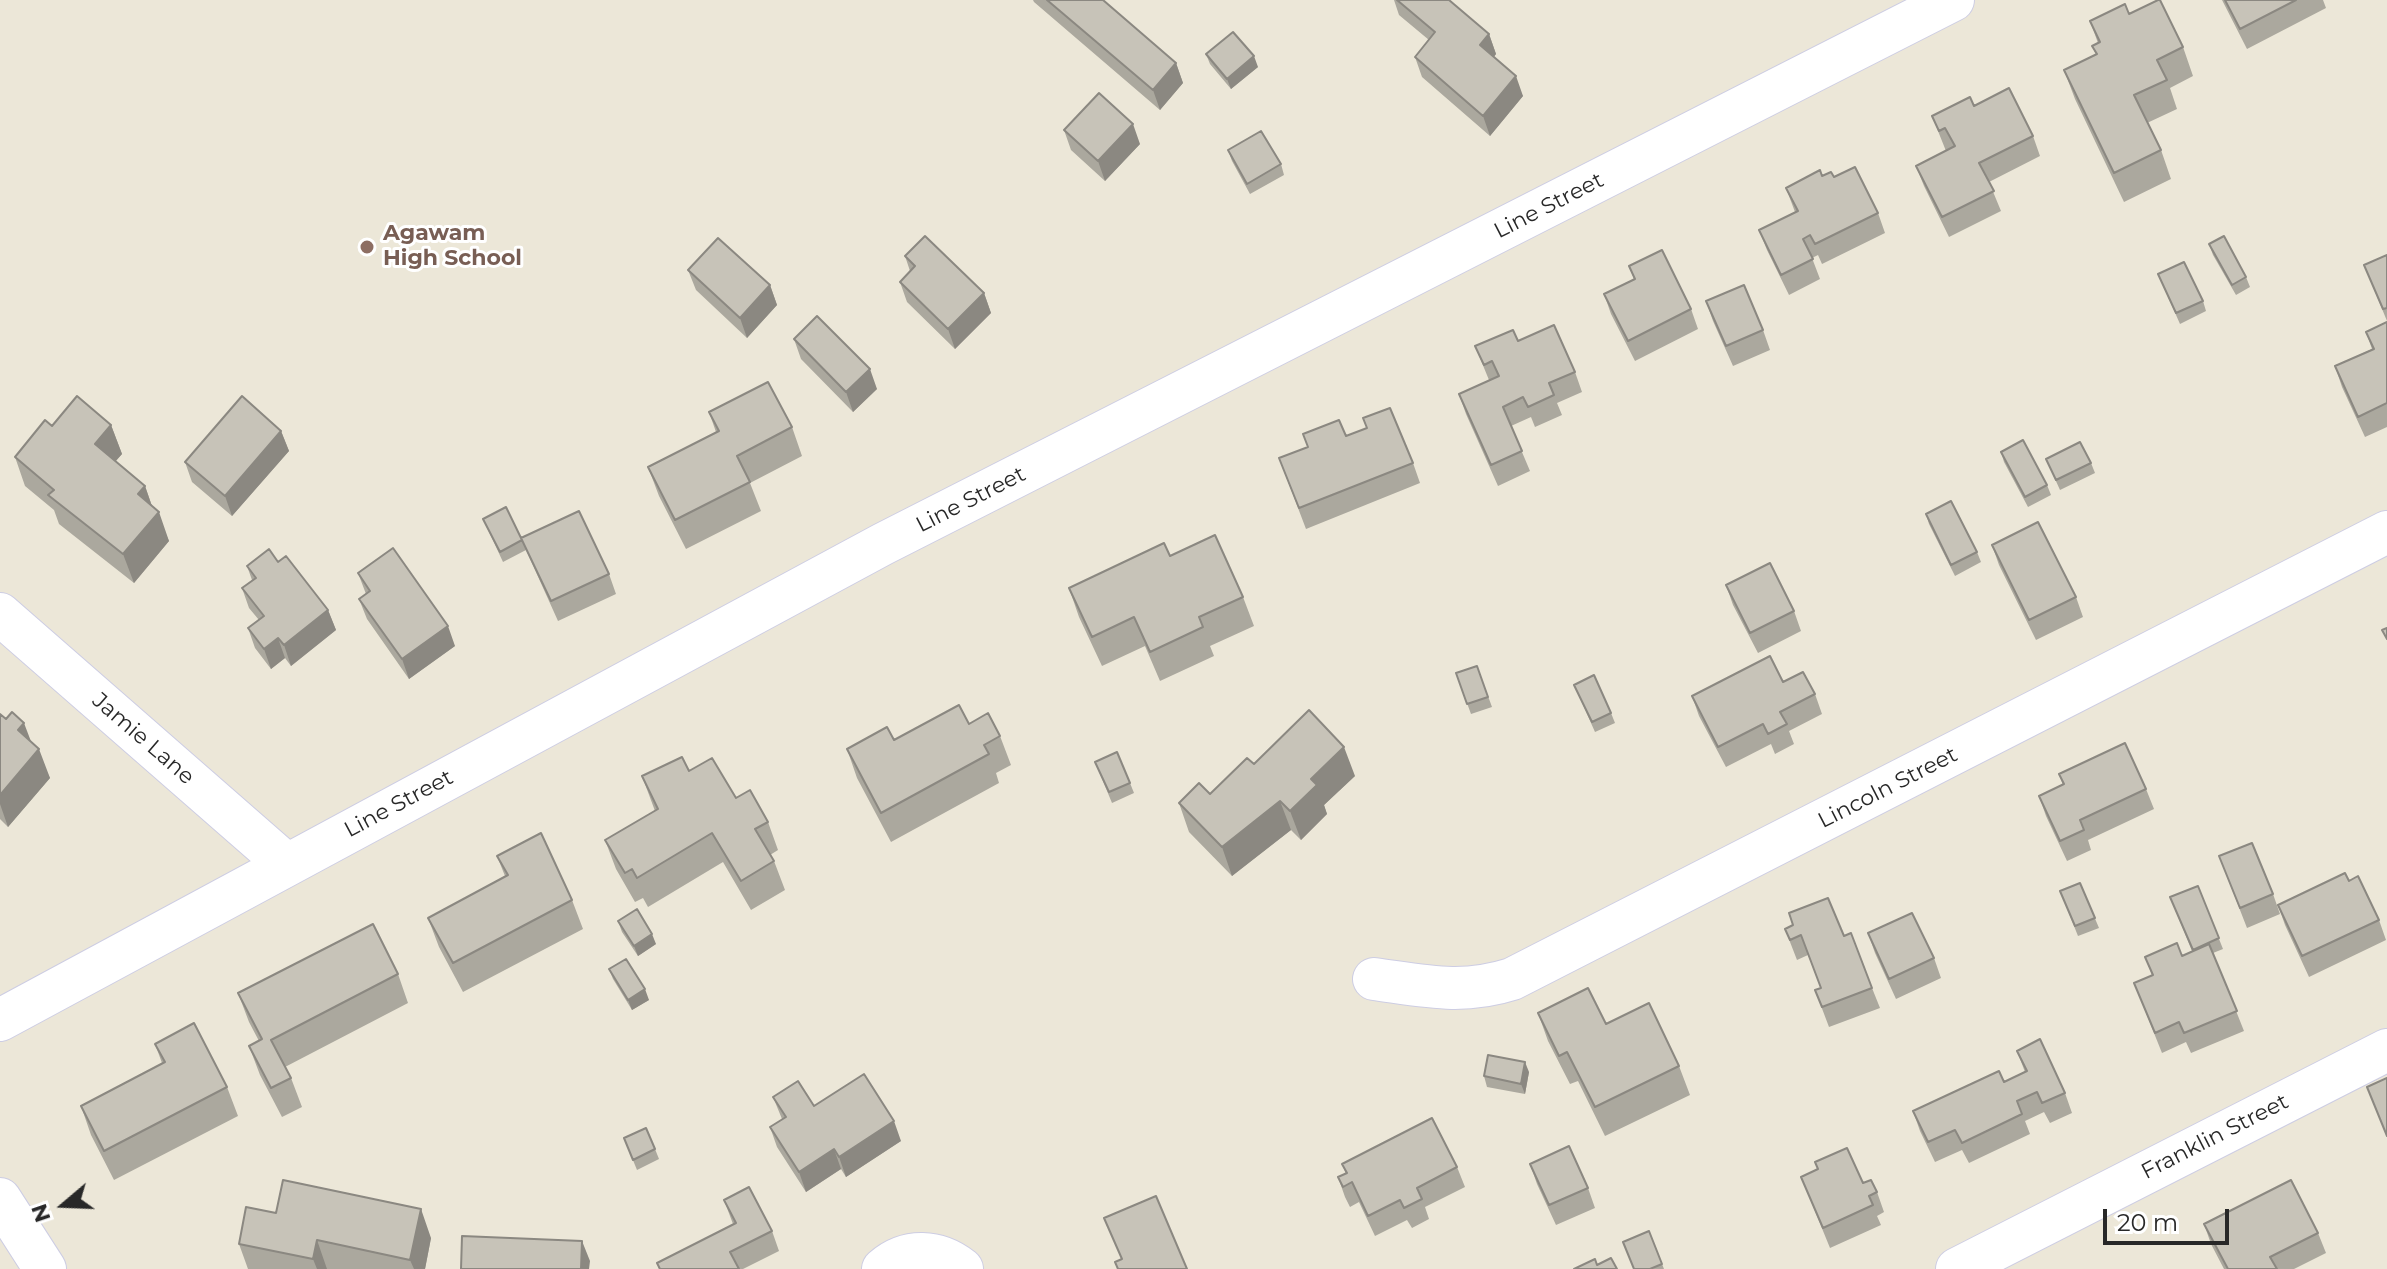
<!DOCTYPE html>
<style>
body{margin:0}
#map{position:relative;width:2387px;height:1269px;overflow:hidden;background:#ece7d8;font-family:Montserrat,sans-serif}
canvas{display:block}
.north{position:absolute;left:24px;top:1165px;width:80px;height:80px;-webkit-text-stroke:6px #fff;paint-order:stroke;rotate:251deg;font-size:22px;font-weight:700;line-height:32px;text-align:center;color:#282828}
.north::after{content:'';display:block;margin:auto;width:28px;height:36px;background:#282828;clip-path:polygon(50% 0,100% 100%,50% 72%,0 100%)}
.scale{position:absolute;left:2103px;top:1209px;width:126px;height:36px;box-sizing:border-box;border:4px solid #282828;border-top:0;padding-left:10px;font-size:24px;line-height:28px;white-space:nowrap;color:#282828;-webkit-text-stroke:6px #fff;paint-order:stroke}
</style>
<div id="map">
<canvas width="2387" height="1269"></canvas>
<div class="north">N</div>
<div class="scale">20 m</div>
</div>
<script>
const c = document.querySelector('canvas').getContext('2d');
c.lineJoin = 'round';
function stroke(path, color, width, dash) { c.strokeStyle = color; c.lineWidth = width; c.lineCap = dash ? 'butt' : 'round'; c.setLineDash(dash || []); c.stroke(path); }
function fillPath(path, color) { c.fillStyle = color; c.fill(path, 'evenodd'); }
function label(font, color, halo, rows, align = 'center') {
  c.font = font + ' Montserrat,sans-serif'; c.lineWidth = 6; c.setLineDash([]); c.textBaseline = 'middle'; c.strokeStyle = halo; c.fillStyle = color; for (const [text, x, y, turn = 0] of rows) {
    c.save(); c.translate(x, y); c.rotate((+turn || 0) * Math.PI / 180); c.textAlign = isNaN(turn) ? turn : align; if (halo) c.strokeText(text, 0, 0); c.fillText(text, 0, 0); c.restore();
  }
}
const street = new Path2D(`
 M0,614l286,250
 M1374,979c51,7 88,16 138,0l875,-447
 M0,1020l883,-476 1070,-544
 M0,1199l45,70
 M883,1269c24,-21 55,-19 79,0
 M1957,1269l430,-219`);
stroke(street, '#cdcde3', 44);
stroke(street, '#fff', 42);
fillPath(new Path2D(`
 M1033,0h70l73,63 7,20 -23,27 -126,-108z
 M1394,0h55l40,34 7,20 -2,3 29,39 -33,40 -68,-59 -7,-20 14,-17 -30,-25z
 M2222,0h101l3,8 -79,41z
 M2129,14l54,33 10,29 -23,12 7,21 -30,14 14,27 10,29 -47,23 -49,-103 -11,-29 32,-15 -4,-9 6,-3 -8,-22z
 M1206,54l52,13 -27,22 -21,-25z
 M1974,106l59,30 7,20 -51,26 12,29 -52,26 -25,-51 -8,-20 30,-15 -14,-35z
 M1064,130l76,14 -35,37 -34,-31z
 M1228,150l53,14 3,11 -34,19 -18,-33z
 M1822,176l12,1 44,36 7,20 -63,31 -4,-9 -6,3 8,21 -31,16 -22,-45 -8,-20 36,-18 -9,-24z
 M2209,244l37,33 4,10 -14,8 -23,-40z
 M2387,255v66l-23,-56z
 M905,256l79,37 7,20 -36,36 -48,-47 -7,-20 10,-11z
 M1629,266l62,43 7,20 -63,32 -24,-47 -7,-20 30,-15z
 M688,270l82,15 7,20 -30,33 -51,-48z
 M2158,274l45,27 3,10 -26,13z
 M1706,301l57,29 7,20 -37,16 -20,-45z
 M2387,322v105l-22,10 -23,-50 -7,-21 37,-17 -6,-17z
 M794,339l83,50 -24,23 -52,-53z
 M1518,341l57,31 7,20 -25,11 5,12 -27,12 -4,-10 -20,9 19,45 -32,15 -32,-72 -7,-20 30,-14 -14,-34z
 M709,412l83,15 10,29 -52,27 11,28 -75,38 -27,-53 -11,-29 68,-35z
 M111,425l11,29 -7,8 30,24 7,20 17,35 -35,42 -75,-59 -5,-14 -29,-24 -10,-29 37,-31z
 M281,431l8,20 -57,65 -40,-34 -7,-20z
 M1346,436l67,27 7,20 -114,46 -27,-71z
 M2001,452l46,33 4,10 -23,12 -24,-45z
 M2046,459l45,4 4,10 -35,17z
 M1926,514l51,38 4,10 -26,14 -26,-52z
 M483,519l39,19 87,36 7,20 -58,27 -32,-71 -23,12z
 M1992,545l84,52 7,20 -47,23 -37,-75z
 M1170,556l73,41 11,29 -44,20 4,10 -54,25 -15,-35 -43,20 -23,-49 -10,-29z
 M278,562l50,48 8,20 -45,36 -6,-8 -14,11 -16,-21 -7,-20 11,-8 -10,-12 -7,-20 10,-8 -5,-14z
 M358,573l97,73 -46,33 -42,-60 -8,-20 7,-5z
 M1726,585l68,26 7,20 -43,22 -25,-48z
 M1477,666l15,41 -21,7 -15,-41z
 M1783,682l32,12 7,20 -33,17 5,13 -19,10 -4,-10 -45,23 -27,-51 -7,-20z
 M1574,685l37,28 4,10 -20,9z
 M0,714l30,27 20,37 -42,49 -8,-8z
 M969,724l31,12 11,29 -15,8 3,10 -108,59 -34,-64 -10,-29z
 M1095,762l35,21 4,10 -22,10z
 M1254,764l101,12 -31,29 3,9 -26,26 -10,-10 -59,46 -43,-44 -10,-29 31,-9z
 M689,771l47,27 32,24 10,28 -8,5 4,6 11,29 -34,20 -28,-48 -75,45 -5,-9 -8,4 -19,-33 -11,-29 50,-29 -13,-35z
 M2059,774l87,15 8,20 -66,31 3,10 -24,11 -21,-45 -7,-20 24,-11z
 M497,856l75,44 11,29 -120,63 -24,-45 -11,-29 77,-42z
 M2219,856l54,38 7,20 -33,14z
 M2349,881l30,39 7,20 -77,37 -24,-52 -7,-20z
 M2080,883l19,45 -21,8 -18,-45z
 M2198,886l25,63 -10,4 31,78 -53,22 -5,-11 -24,11 -28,-70 18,-8 -7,-18 37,-1 10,-5 -22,-54z
 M618,921l38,23 -18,12 -16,-24z
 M1785,929l59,7 28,52 8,20 -51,19 -14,-37 6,-2 -13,-33 -11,5z
 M1868,933l66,25 7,20 -45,21 -21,-46z
 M609,969l40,31 -17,10 -19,-31z
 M398,974l10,29 -123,64 6,11 11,29 -20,10 -22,-42 -11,-29 10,-5 -10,-19 -11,-29z
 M1538,1013l141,53 11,29 -85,41 -27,-55 -8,3 -22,-43z
 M155,1044l72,43 11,29 -124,64 -23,-45 -10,-29 81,-43z
 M2017,1051l48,42 7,20 -22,10 -6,-11 -19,9 5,13 -61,29 -7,-13 -27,12 -15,-31 -7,-20 91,-29 21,-10z
 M1529,1072l-4,22 -38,-7 -3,-11z
 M773,1097l41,9 87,35 -55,36 -5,-8 -35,23 -29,-45 -7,-20 12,-8z
 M624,1138l31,11 4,10 -22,11z
 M1342,1164l115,3 8,20 -40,20 4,12 -17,9 -5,-8 -32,16 -16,-34 -9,5 -5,-10 -7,-20 8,-3z
 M1530,1164l58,24 7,20 -39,17 -19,-41z
 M1801,1177l62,6 14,9 7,20 -7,4 4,9 -51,23z
 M724,1200l48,31 7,20 -36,18h-84l-2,-6 76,-39z
 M276,1213l155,25 -6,31h-177l-9,-25z
 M2204,1224l114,9 8,20 -32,16h-70l-13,-25z
 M1649,1231l15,38h-30z`), '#aba89e');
fillPath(new Path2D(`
 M1489,34l7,20 -9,11 -7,-20z
 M1254,56l4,11 -27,22 -4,-10z
 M1176,63l7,20 -23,27 -7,-20z
 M1516,76l7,20 -33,40 -7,-20z
 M1133,124l7,20 -35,37 -7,-20z
 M770,285l7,20 -30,33 -7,-20z
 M984,293l7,20 -36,36 -7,-20z
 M870,369l7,20 -24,23 -7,-20z
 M111,425l11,29 -17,19 -10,-29z
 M281,431l8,20 -57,65 -7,-20z
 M145,486l10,29 -17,-21z
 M159,512l10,29 -35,42 -11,-29z
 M328,610l8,20 -45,36 -7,-21z
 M448,626l7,20 -46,33 -7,-20z
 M278,638l7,20 -14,11 -7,-20z
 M24,723l11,29 -17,-22z
 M1344,747l11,29 -31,29 3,9 -26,26 -11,-29 21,-32z
 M39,749l11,29 -42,49 -8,-23v-9z
 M1280,801l11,29 -59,46 -10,-29z
 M652,934l4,10 -18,12 -4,-10z
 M645,989l4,11 -17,10 -4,-10z
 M1525,1062l4,10 -4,22 -4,-10z
 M894,1121l7,20 -55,36 -7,-20z
 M834,1149l7,20 -35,23 -7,-20z
 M421,1209l10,29 -6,31h-11l-4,-9z
 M317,1240l10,29h-10l-4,-10z
 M582,1241l8,20 -1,8h-8z`), '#8b8881');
const building = new Path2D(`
 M1047,0h56l73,63 -23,27z
 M1397,0h52l40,34 -9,11 36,31 -33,40 -68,-59 20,-25z
 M2158,0h2l23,47 -26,13 10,20 -33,15 27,55 -47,23 -50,-103 33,-16 -5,-8 8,-4 -10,-21 35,-17 4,10z
 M2225,0h71l-56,29z
 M1233,32l21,24 -27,23 -21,-25z
 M2009,88l24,48 -54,27 15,28 -52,26 -26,-51 39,-20 -10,-18 -6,3 -7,-15 38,-19 4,9z
 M1099,93l34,31 -35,37 -34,-31z
 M1261,131l20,33 -34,20 -19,-34z
 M1855,167l23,46 -63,31 -5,-9 -7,4 10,20 -32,16 -22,-45 39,-19 -12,-23 34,-18 2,6 9,-4 3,5z
 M925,236l59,57 -36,36 -48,-47 15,-16 -10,-10z
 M2224,236l22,41 -14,8 -23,-41z
 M718,238l52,47 -30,33 -52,-48z
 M1662,250l29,59 -63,32 -24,-47 31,-15 -6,-13z
 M2387,255v53l-4,1 -19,-44z
 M2184,262l19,39 -27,12 -18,-39z
 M1744,285l19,45 -37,16 -20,-45z
 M817,316l53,53 -24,23 -52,-53z
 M2387,322v81l-29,14 -23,-51 39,-17 -8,-17z
 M1554,325l21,47 -26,11 5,12 -26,12 -5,-10 -20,10 19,44 -31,14 -32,-71 40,-18 -7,-15 -8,4 -9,-19 38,-16 5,11z
 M768,382l24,45 -55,29 13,26 -75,38 -27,-53 71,-36 -10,-19z
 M77,396l34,29 -16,19 50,42 -7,8 21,18 -36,42 -75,-59 6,-5 -39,-33 30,-37 7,6z
 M242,396l39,35 -56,65 -40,-34z
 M1390,408l23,55 -114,45 -20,-50 29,-11 -5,-13 36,-14 7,16 21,-8 -4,-10z
 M2023,440l24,45 -22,12 -24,-45z
 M2080,442l11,21 -35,17 -10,-21z
 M1951,501l26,51 -26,13 -25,-51z
 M506,507l16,33 -22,12 -17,-33z
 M579,511l30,63 -58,27 -30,-63z
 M2038,522l38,75 -47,23 -37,-75z
 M1215,535l28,62 -44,20 4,10 -53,25 -16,-35 -42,20 -23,-49 95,-45 6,13z
 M393,548l55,78 -46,33 -43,-60 11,-8 -12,-18z
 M269,549l9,13 8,-6 42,54 -44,35 -6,-7 -14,11 -16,-21 16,-12 -22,-28 14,-10 -9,-12z
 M1770,563l24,48 -44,22 -24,-48z
 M2387,628v11l-5,-9z
 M1770,656l13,26 20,-10 12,22 -35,18 7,12 -19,10 -5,-10 -45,23 -26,-51z
 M1477,666l11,31 -21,7 -11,-31z
 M1594,675l17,38 -19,9 -18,-37z
 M959,705l10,19 19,-11 12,23 -16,9 5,9 -108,59 -34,-64 40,-22 7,13z
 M1309,710l35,37 -33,32 6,6 -27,26 -10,-10 -58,46 -43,-44 20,-20 11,11 37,-36 7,6z
 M12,712l12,11 -6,7 21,19 -39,46v-81l6,5z
 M2125,743l21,46 -66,31 4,10 -24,11 -21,-45 25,-12 -5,-10z
 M1117,752l13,31 -21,9 -14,-30z
 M682,757l7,14 23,-13 24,40 14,-8 18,32 -13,7 19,32 -33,20 -29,-48 -75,45 -5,-9 -7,4 -20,-33 53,-31 -16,-33z
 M541,833l31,67 -119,63 -25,-45 80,-43 -11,-19z
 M2252,843l21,51 -33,14 -21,-52z
 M2345,873l4,8 9,-5 21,44 -77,36 -24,-51z
 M2080,883l15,35 -20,8 -15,-35z
 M2198,886l21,52 -26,12 -23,-53z
 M1828,898l16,38 7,-3 21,55 -50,19 -7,-17 6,-2 -20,-53 -11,5 -5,-11 8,-4 -4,-12z
 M637,909l15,25 -18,12 -16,-25z
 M1912,913l22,45 -45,21 -21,-46z
 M373,924l25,50 -127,66 20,38 -20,10 -22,-42 13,-7 -24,-46z
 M2177,943l5,13 27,-12 28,67 -53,22 -5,-11 -24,11 -21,-50 19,-8 -8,-18z
 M626,959l19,30 -17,11 -19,-31z
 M1588,988l18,36 43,-21 30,63 -84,41 -28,-55 -8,4 -21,-43z
 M194,1023l33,64 -123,64 -23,-45 84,-44 -10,-18z
 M2040,1039l25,54 -23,10 -5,-11 -20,9 5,13 -60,29 -7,-13 -27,12 -15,-31 86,-40 5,11 23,-11 -10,-20z
 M1488,1055l37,7 -4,22 -37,-8z
 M864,1074l30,47 -55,36 -5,-8 -35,23 -29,-45 16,-10 -13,-20 25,-16 16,25z
 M2387,1078v58l-20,-49z
 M1432,1118l25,49 -40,21 5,11 -18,9 -4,-8 -32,16 -16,-34 -9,5 -5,-10 9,-4 -5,-9z
 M646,1128l9,21 -22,11 -9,-22z
 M1569,1146l19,42 -39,17 -19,-41z
 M1847,1148l16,35 8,-3 6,12 -8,4 4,9 -50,23 -22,-51 17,-8 -3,-7z
 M283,1180l138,29 -11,51 -93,-20 -4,19 -74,-15 7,-37 30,6z
 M2291,1180l27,53 -48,24 7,12h-49l-24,-45z
 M749,1187l23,44 -42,21 9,17h-79l-3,-6 79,-40 -12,-23z
 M1156,1196l31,73h-69l-3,-7 7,-3 -18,-41z
 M1649,1231l13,33 -12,5h-16l-11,-27z
 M462,1236l120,5 -1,28h-120z
 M1611,1258l6,11h-43l21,-10 2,6z`);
fillPath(building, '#c7c3b8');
stroke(building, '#8b8881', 2);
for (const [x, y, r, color] of [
 [367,247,8,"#8d6e63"]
]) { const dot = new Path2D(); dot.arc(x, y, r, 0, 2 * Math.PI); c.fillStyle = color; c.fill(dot); stroke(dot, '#fff', 3); }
label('22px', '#282828', '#fff', [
 ["Line Street",1549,206,-27],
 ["Line Street",971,500,-27],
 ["Jamie Lane",143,739,41],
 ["Lincoln Street",1888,788,-27],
 ["Line Street",399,804,-28],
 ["Franklin Street",2215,1137,-27]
]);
label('bold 22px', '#785e54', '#fff', [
 ["Agawam",383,234],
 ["High School",383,259]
], 'left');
</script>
